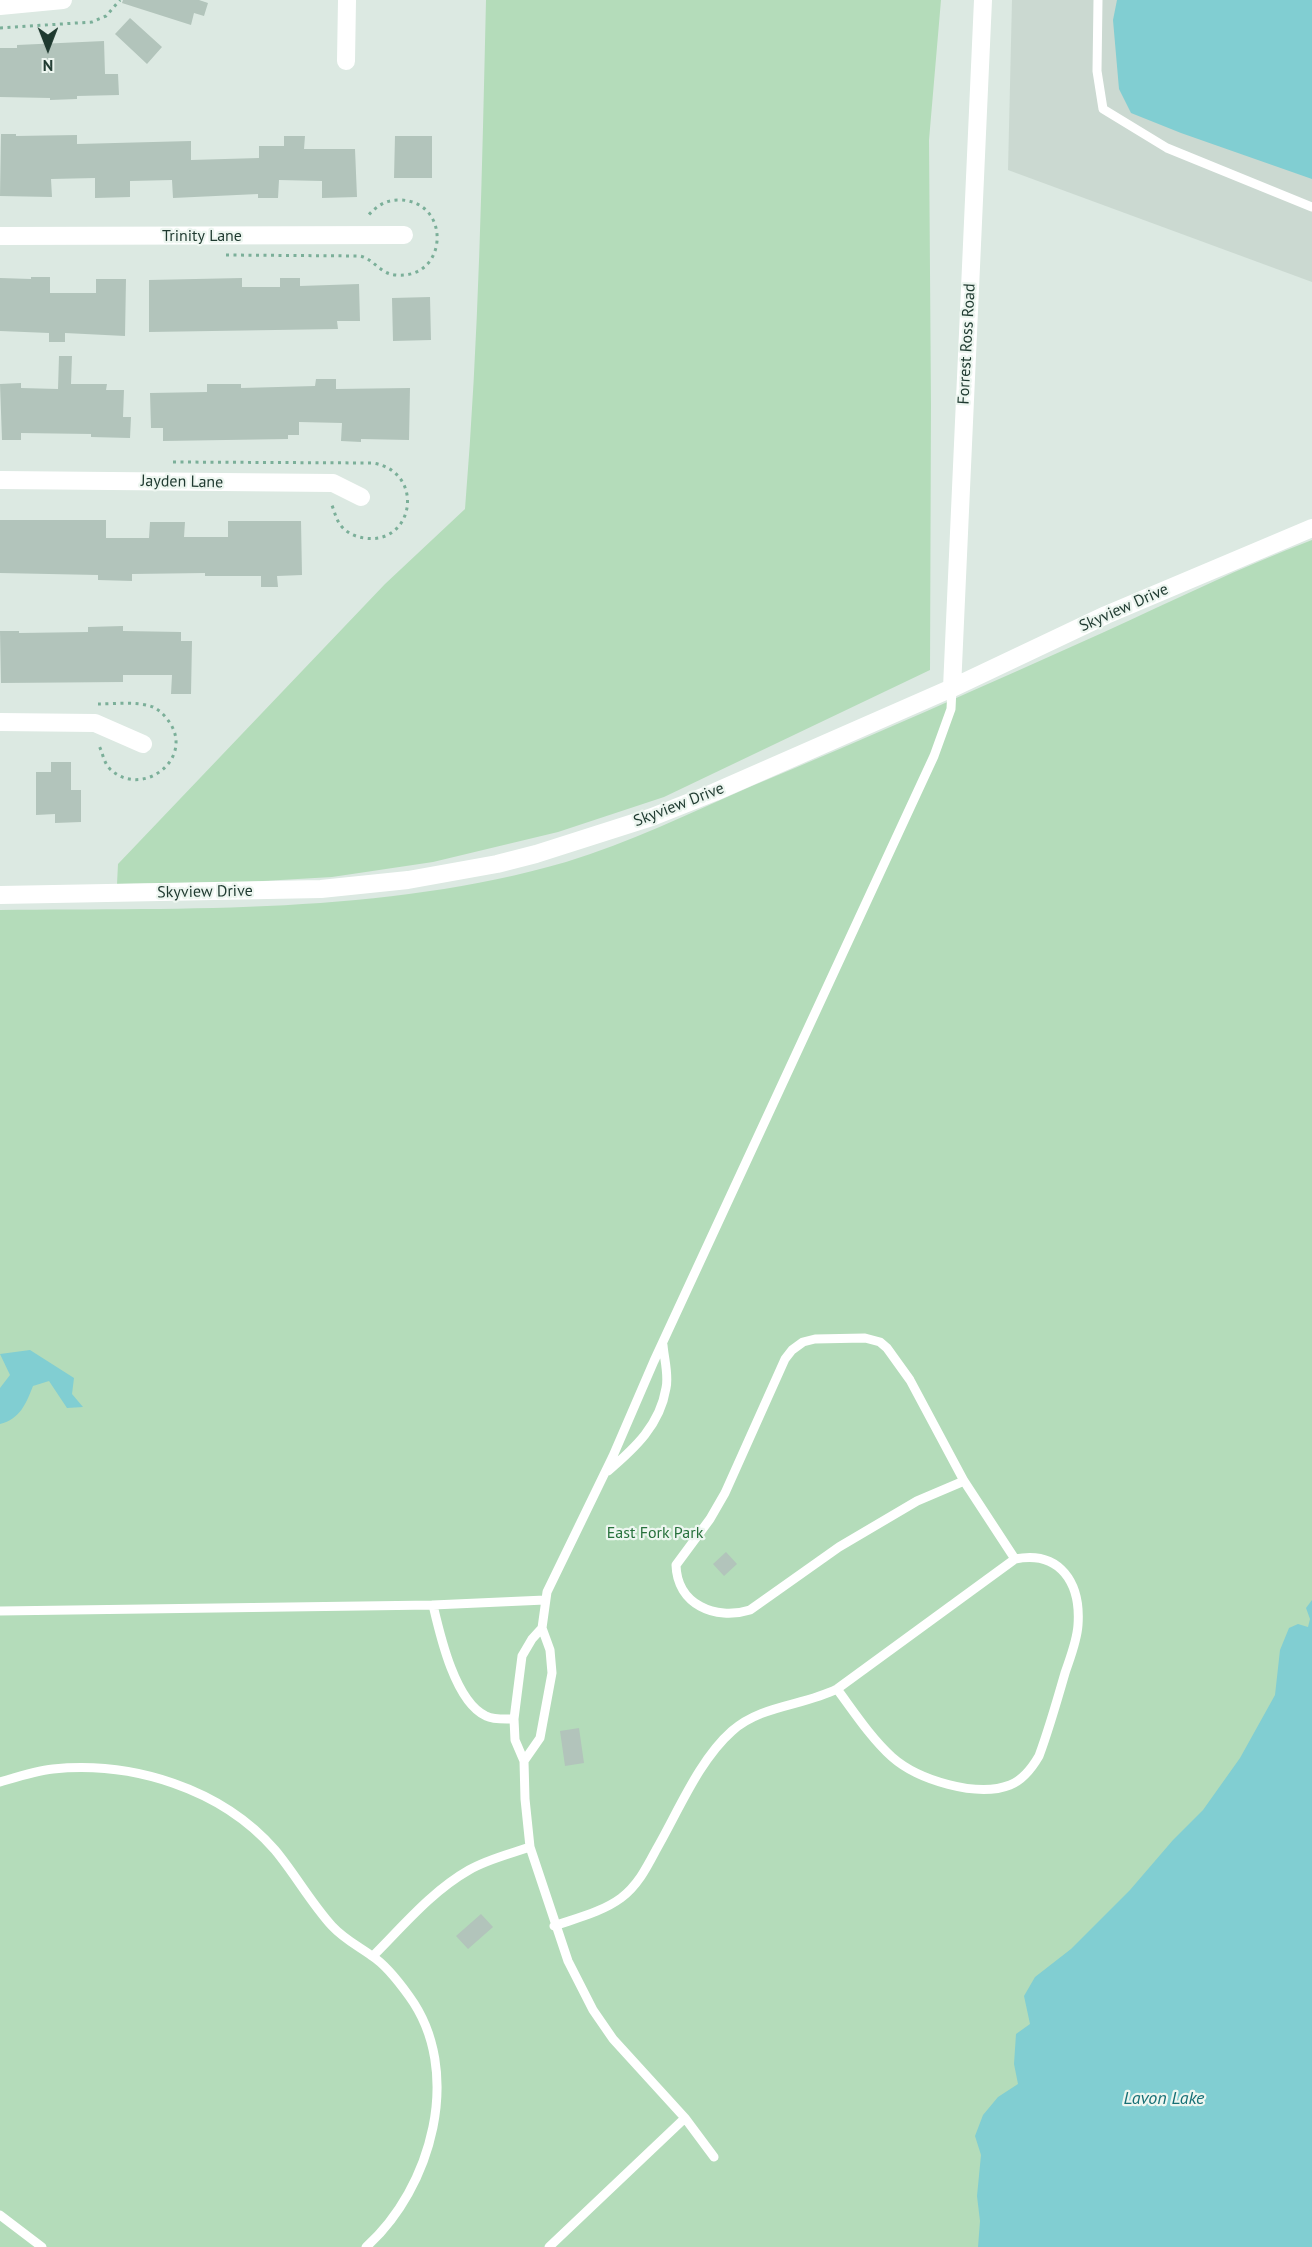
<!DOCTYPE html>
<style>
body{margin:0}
#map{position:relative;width:1312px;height:2247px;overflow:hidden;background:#dce9e2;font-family:"PT Sans",sans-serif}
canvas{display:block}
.north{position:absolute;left:18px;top:18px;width:60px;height:60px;-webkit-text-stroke:4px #edf6f0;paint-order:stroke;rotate:180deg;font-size:16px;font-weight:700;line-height:24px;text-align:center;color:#1e392f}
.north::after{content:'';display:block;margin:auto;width:21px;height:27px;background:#1e392f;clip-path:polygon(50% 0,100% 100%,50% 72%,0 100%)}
</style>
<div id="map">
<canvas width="1312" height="2247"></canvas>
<div class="north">N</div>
</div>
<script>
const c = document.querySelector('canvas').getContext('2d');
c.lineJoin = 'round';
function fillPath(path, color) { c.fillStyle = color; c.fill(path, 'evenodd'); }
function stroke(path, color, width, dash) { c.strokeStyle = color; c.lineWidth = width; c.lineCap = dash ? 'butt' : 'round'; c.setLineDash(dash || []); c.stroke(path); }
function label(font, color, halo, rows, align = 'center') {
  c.font = font + ' "PT Sans",sans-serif'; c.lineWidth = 4.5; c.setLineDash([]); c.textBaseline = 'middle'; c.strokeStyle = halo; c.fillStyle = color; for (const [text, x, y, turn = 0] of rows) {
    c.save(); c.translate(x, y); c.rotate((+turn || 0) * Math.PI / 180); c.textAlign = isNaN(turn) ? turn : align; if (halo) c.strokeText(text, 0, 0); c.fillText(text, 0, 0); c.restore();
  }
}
fillPath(new Path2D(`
 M1012,0h300v282l-304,-112z`), '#cbd9d1');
fillPath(new Path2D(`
 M486,0h455l-12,140 2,265 -1,265 -266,127 -106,35 -125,30 -101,15 -86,5 -129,2 1,-20 267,-280 80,-75c14,-169 17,-339 21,-509z
 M1312,540v1345l-176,362h-1136v-1337c189,-2 382,5 566,-48 63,-19 126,-50 186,-76 118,-49 234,-101 350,-153 70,-32 139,-66 210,-93z`), '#b4dcba');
fillPath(new Path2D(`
 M1117,0h195v179l-131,-46 -50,-20 -12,-24 -6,-69z
 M30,1350l44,28 -2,16 11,13 -16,1 -18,-27 -16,5c-7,18 -13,33 -33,38v-36l10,-13 -10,-21z
 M1312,1600v647h-334l2,-26 -3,-25 4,-41 -6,-19 8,-21 15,-18 20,-13 -4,-20 2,-30 14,-10 -6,-28 11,-19 36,-28 59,-59 43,-50 30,-30 37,-52 35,-63 5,-45 9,-22 9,-4 10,3 2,-8 -4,-11z`), '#81ced2');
fillPath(new Path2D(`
 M123,0h76l9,3 -4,13 -10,-3 -3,12 -69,-22z
 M130,18l32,29 -15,17 -32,-30z
 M104,41l1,33h13l1,21 -42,1v3l-27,1v-2l-50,-1v-49h17v-3z
 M1,134h15v2l61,-1v9l114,-3v19l68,-2v-12h25v-10h21l-1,13h51l2,48 -35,1v-17l-43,-1 -1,18h-20v-4l-85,4 -1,-18 -42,1v16l-35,1v-20l-44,1 1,18 -52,-1z
 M395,136h37v42h-38z
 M31,277h19v16h46v-14h30l-1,57 -60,-3v9h-16v-9l-49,-2v-53l31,1z
 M242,278v9h38v-9h20v8l59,-2 1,37h-23l1,8 -189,3v-52z
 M430,297l1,43 -38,1 -1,-43z
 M59,356h13l-1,28h36l-1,6h18l-1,27h8l-1,21 -39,-1v-3l-70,-1v7h-19l-2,-56 21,-1v5l37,1z
 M316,379h20v10l74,-1 -1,52 -48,-1v3l-20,-1 1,-18 -43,-1v13h-11v4l-125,2v-13h-12l-1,-35 57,-1v-8h34v4l74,-2z
 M0,520h106v18h43l1,-16h35l-1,15h44v-16h73l1,54 -25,1 1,11h-17v-11h-56v-3l-73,1v7l-34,-1v-5l-98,-2z
 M123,626v5l58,1v9h11l-1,53h-20l1,-19h-49v7l-122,1 -1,-52h19v2l69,-1v-5z
 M51,762h20v28h10v32l-26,1v-9l-19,1v-43h15z
 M726,1552l11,12 -13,12 -11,-12z
 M579,1728l5,35 -19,3 -5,-35z
 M481,1914l12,13 -25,22 -12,-13z`), '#b2c4bb');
stroke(new Path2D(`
 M0,28l92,-6 14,-6 14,-16
 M226,255l134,1c14,3 20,18 36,19 53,5 56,-76 2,-75 -13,0 -23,7 -31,17
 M173,462l200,1c53,9 41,83 -9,75 -7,-1 -15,-4 -21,-10 -7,-7 -8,-16 -12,-25
 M98,704c17,0 39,-3 55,3 7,3 13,10 17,16 24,37 -29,76 -60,46 -7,-7 -7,-17 -12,-25`), '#7baf99', 3, [3, 4.5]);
stroke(new Path2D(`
 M1098,0l-1,71 6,38 64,39 145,59
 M608,1471c27,-23 52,-46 58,-83 3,-13 -2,-30 -3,-43
 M964,1481l-47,20 -78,46 -89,63c-35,11 -73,-6 -74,-45l34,-46 15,-26 60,-134 7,-9 11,-8 12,-3 50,-1 15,4 7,6 23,32 54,101 51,78
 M433,1605c7,30 22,97 53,111 8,4 19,3 28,3
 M0,1611l433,-6 112,-5
 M542,1628l-10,11 -10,17 -8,63 1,21 9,21 1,38 5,48 38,114 25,49 20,29 72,79 -136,129
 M524,1761l16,-23 12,-65 -2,-23 -8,-22 5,-36 66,-136 41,-95 280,-605 17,-47 1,-21
 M0,1782c17,-5 35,-11 53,-13 79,-8 168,19 222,81 20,24 36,53 57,76 12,13 26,20 40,30 14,9 27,26 37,40 55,75 23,192 -43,251
 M554,1926c23,-8 48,-14 67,-28 17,-13 26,-31 35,-48 22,-38 43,-90 76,-119 29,-26 71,-25 105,-42l178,-130c45,-9 66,24 63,66 -1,16 -8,33 -13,48 -8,28 -16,56 -26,83 -7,12 -16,24 -29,29 -33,13 -92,-5 -118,-28 -21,-19 -38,-45 -55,-68
 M373,1956c30,-30 59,-65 96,-86 19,-11 41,-16 61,-23
 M685,2118l29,39
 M0,2215l42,32`), '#fff', 9);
stroke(new Path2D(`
 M0,6l63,-6
 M346,61l1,-61
 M0,236l404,-1
 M0,480l333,3 28,14
 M0,722l95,1 48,21`), '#fff', 18);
stroke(new Path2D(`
 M952,688l31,-688
 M0,895l321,-6 87,-9 89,-16 39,-10 116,-37 63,-25 237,-104 154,-73 206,-87`), '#fff', 18);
label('16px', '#1e392f', '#edf6f0', [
 ["Trinity Lane",202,236],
 ["Forrest Ross Road",967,344,-87],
 ["Jayden Lane",182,482,1],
 ["Skyview Drive",1124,608,-24],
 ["Skyview Drive",679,805,-21],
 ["Skyview Drive",205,892,-1]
]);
label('16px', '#27713c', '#edf6f0', [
 ["East Fork Park",655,1533]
]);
label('italic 18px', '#177076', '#edf6f0', [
 ["Lavon Lake",1164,2099]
]);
</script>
